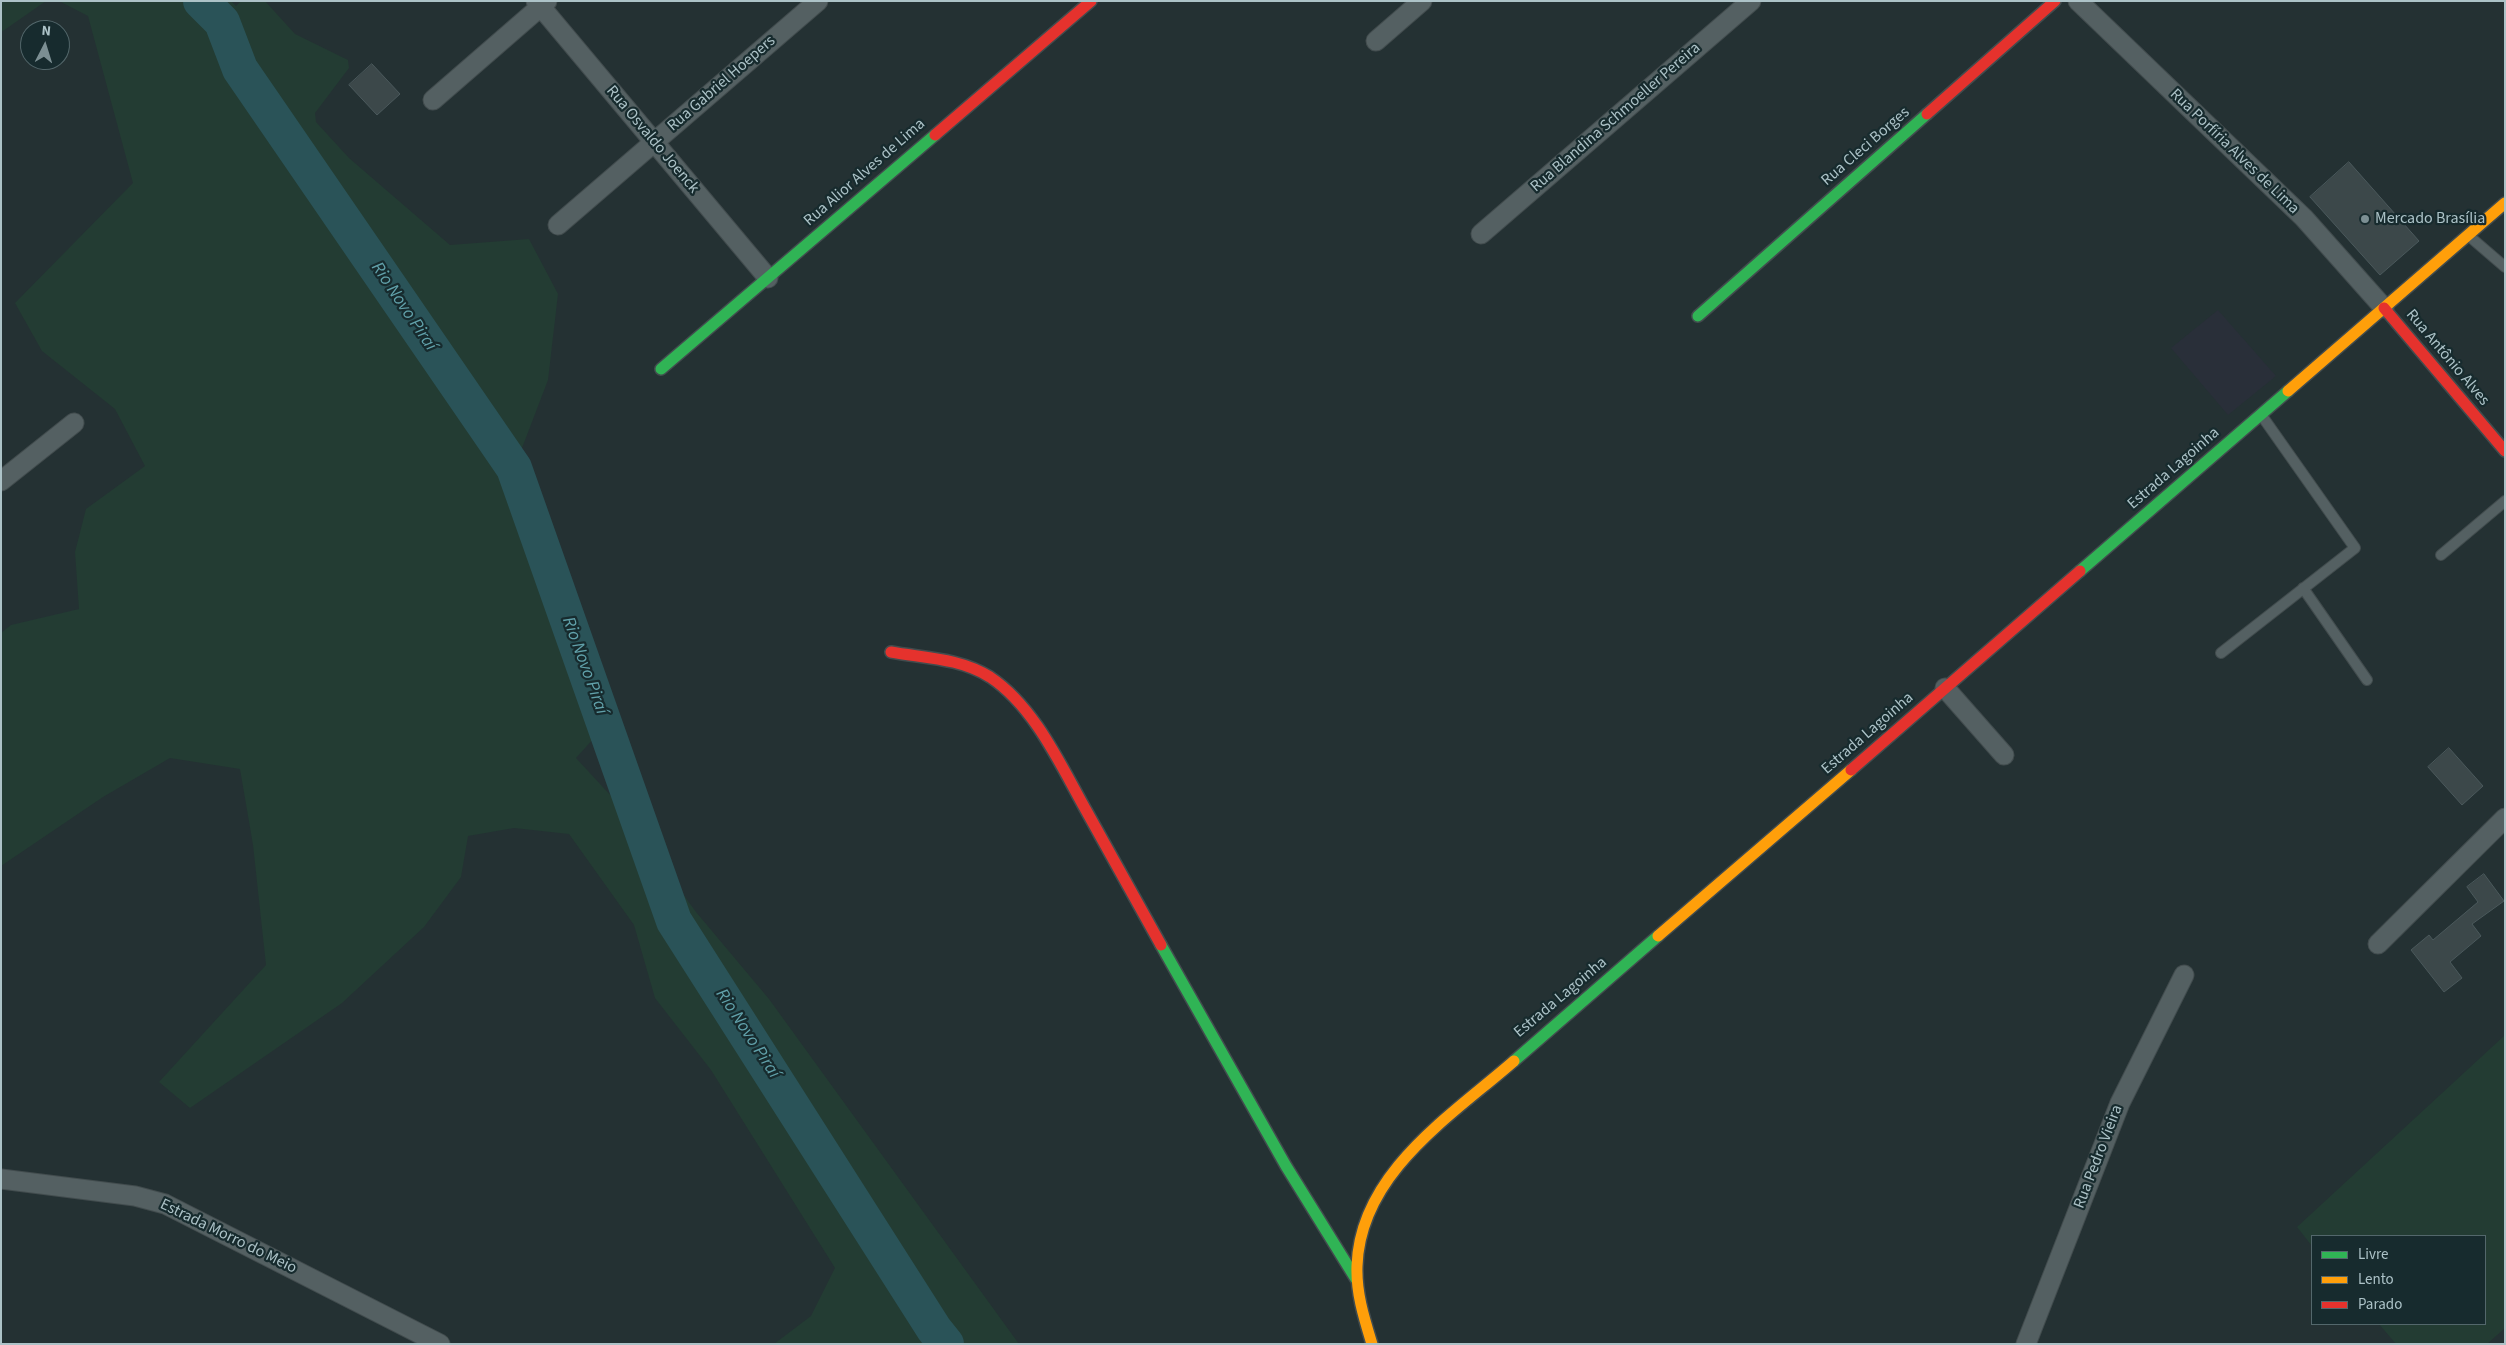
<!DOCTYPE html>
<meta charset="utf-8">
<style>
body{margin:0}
#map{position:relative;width:2506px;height:1345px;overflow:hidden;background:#243133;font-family:"Source Sans 3",sans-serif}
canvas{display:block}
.frame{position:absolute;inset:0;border:2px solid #acc2c7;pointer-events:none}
.legend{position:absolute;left:2311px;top:1235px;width:175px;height:90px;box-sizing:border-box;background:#172b2e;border:1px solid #53676b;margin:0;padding:6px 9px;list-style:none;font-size:15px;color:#acc2c7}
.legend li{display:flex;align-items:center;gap:10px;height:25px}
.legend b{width:25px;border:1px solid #53676b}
.north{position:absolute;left:20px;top:20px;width:50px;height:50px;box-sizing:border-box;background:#172b2e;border:1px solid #53676b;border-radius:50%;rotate:5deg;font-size:14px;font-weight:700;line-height:20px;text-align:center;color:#acc2c7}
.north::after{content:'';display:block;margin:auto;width:18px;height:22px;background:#7c8f93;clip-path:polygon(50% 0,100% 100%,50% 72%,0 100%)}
</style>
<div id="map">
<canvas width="2506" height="1345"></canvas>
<div class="frame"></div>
<ul class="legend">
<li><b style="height:6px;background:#30b455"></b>Livre</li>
<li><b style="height:6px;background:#ff9f0a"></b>Lento</li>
<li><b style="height:6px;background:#e5322d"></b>Parado</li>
</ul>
<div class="north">N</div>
</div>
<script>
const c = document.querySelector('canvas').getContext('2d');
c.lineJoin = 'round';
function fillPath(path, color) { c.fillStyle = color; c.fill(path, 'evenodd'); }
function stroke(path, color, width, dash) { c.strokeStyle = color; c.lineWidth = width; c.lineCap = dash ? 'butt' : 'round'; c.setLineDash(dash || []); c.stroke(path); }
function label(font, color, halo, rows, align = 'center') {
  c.font = font + ' "Source Sans 3",sans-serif'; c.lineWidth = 4.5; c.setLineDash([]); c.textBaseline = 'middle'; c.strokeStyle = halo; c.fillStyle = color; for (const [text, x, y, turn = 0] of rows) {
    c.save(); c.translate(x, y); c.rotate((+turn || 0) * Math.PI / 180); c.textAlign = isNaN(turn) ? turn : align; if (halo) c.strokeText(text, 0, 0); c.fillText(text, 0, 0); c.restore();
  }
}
fillPath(new Path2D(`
 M2218,310l58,66 -48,39 -57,-67z`), '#292f39');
fillPath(new Path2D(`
 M1,1h45l-43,30 -2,-1z
 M59,1h172l5,5 5,-5h24l30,33 53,26 1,8 -34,45 1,9 33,36 101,87 79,-6 29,55 -10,86 -34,89 91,257 -29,32 37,40 83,114 73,87 250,345h-245l37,-28 24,-48 -124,-198 -56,-72 -21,-73 -65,-91 -55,-6 -46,8 -7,41 -37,50 -82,76 -152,105 -31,-26 107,-117 -13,-120 -13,-76 -70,-11 -67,39 -102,69v-233l10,-8 68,-16 -4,-57 11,-43 59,-43 -30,-57 -73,-58 -27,-48 118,-120 -45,-167z
 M2505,1035v293l-18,16h-91l-17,-20h106v-88h-173v10l-15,-19z`), '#233c33');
stroke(new Path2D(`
 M201,1l21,21 18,47 274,399 160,453 260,408 12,15`), '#2a5358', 36);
const building = new Path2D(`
 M372,64l28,30 -23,21 -28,-30z
 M2349,162l70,79 -39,34 -70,-78z
 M2449,748l34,38 -21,19 -34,-38z
 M2484,874l20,27 -32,23 9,12 -31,26 12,16 -18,14 -33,-42 18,-15 4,5 45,-38 -11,-15z`);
fillPath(building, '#3c484a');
stroke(building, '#4b595c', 1);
const lane = new Path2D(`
 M2469,236l36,31
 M2441,555l64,-54
 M2303,588l64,92
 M2221,653l134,-105 -93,-132`);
const street = new Path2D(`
 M536,1l232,277
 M2078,1l226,217 80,90
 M1376,41l46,-40
 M433,100l114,-99
 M558,225l260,-224
 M1481,234l270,-233
 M1,481l73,-58
 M1945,688l59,67
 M2378,944l127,-126
 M1,1179l134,17 30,8 275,140
 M2026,1344l94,-241 64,-128`);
const fast = new Path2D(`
 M1698,316l229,-202
 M661,369l274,-234
 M2080,571l208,-180
 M1161,945l125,221 70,113
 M1514,1061l144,-125`);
const slow = new Path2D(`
 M2288,391l217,-188
 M1658,936l193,-166
 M1372,1344c-8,-26 -16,-51 -15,-78 3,-93 94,-150 157,-205`);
const jam = new Path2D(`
 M1927,114l128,-113
 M935,135l156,-134
 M2384,308l121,143
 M891,652c33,6 69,6 99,25 45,30 71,89 97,135 24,44 49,88 74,133
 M1851,770l229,-199`);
stroke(lane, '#424c4e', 12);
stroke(street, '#424c4e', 21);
stroke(fast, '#424c4e', 14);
stroke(slow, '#424c4e', 14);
stroke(jam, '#424c4e', 14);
stroke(lane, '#546062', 10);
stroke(street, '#546062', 19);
stroke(fast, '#30b455', 11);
stroke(slow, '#ff9f0a', 11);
stroke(jam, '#e5322d', 11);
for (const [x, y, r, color] of [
 [2365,219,5,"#7c8f93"]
]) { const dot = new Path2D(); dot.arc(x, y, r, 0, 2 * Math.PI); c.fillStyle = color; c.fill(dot); stroke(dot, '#172b2e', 2); }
label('16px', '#acc2c7', '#172b2e', [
 ["Rua Gabriel Hoepers",722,84,-41],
 ["Rua Blandina Schmoeller Pereira",1616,118,-41],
 ["Rua Osvaldo Joenck",652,140,50],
 ["Rua Cleci Borges",1866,147,-41],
 ["Rua Porfíria Alves de Lima",2234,152,44],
 ["Rua Alior Alves de Lima",865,173,-41],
 ["Rua Antônio Alves",2447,358,50],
 ["Estrada Lagoinha",2174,469,-41],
 ["Estrada Lagoinha",1868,734,-41],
 ["Estrada Lagoinha",1561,998,-40],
 ["Rua Pedro Vieira",2099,1157,-69],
 ["Estrada Morro do Meio",228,1237,26]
]);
label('16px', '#acc2c7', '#172b2e', [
 ["Mercado Brasília",2375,219]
], 'left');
label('italic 18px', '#61a1aa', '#172b2e', [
 ["Rio Novo Piraí",403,307,56],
 ["Rio Novo Piraí",584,666,70],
 ["Rio Novo Piraí",747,1034,57]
]);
</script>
